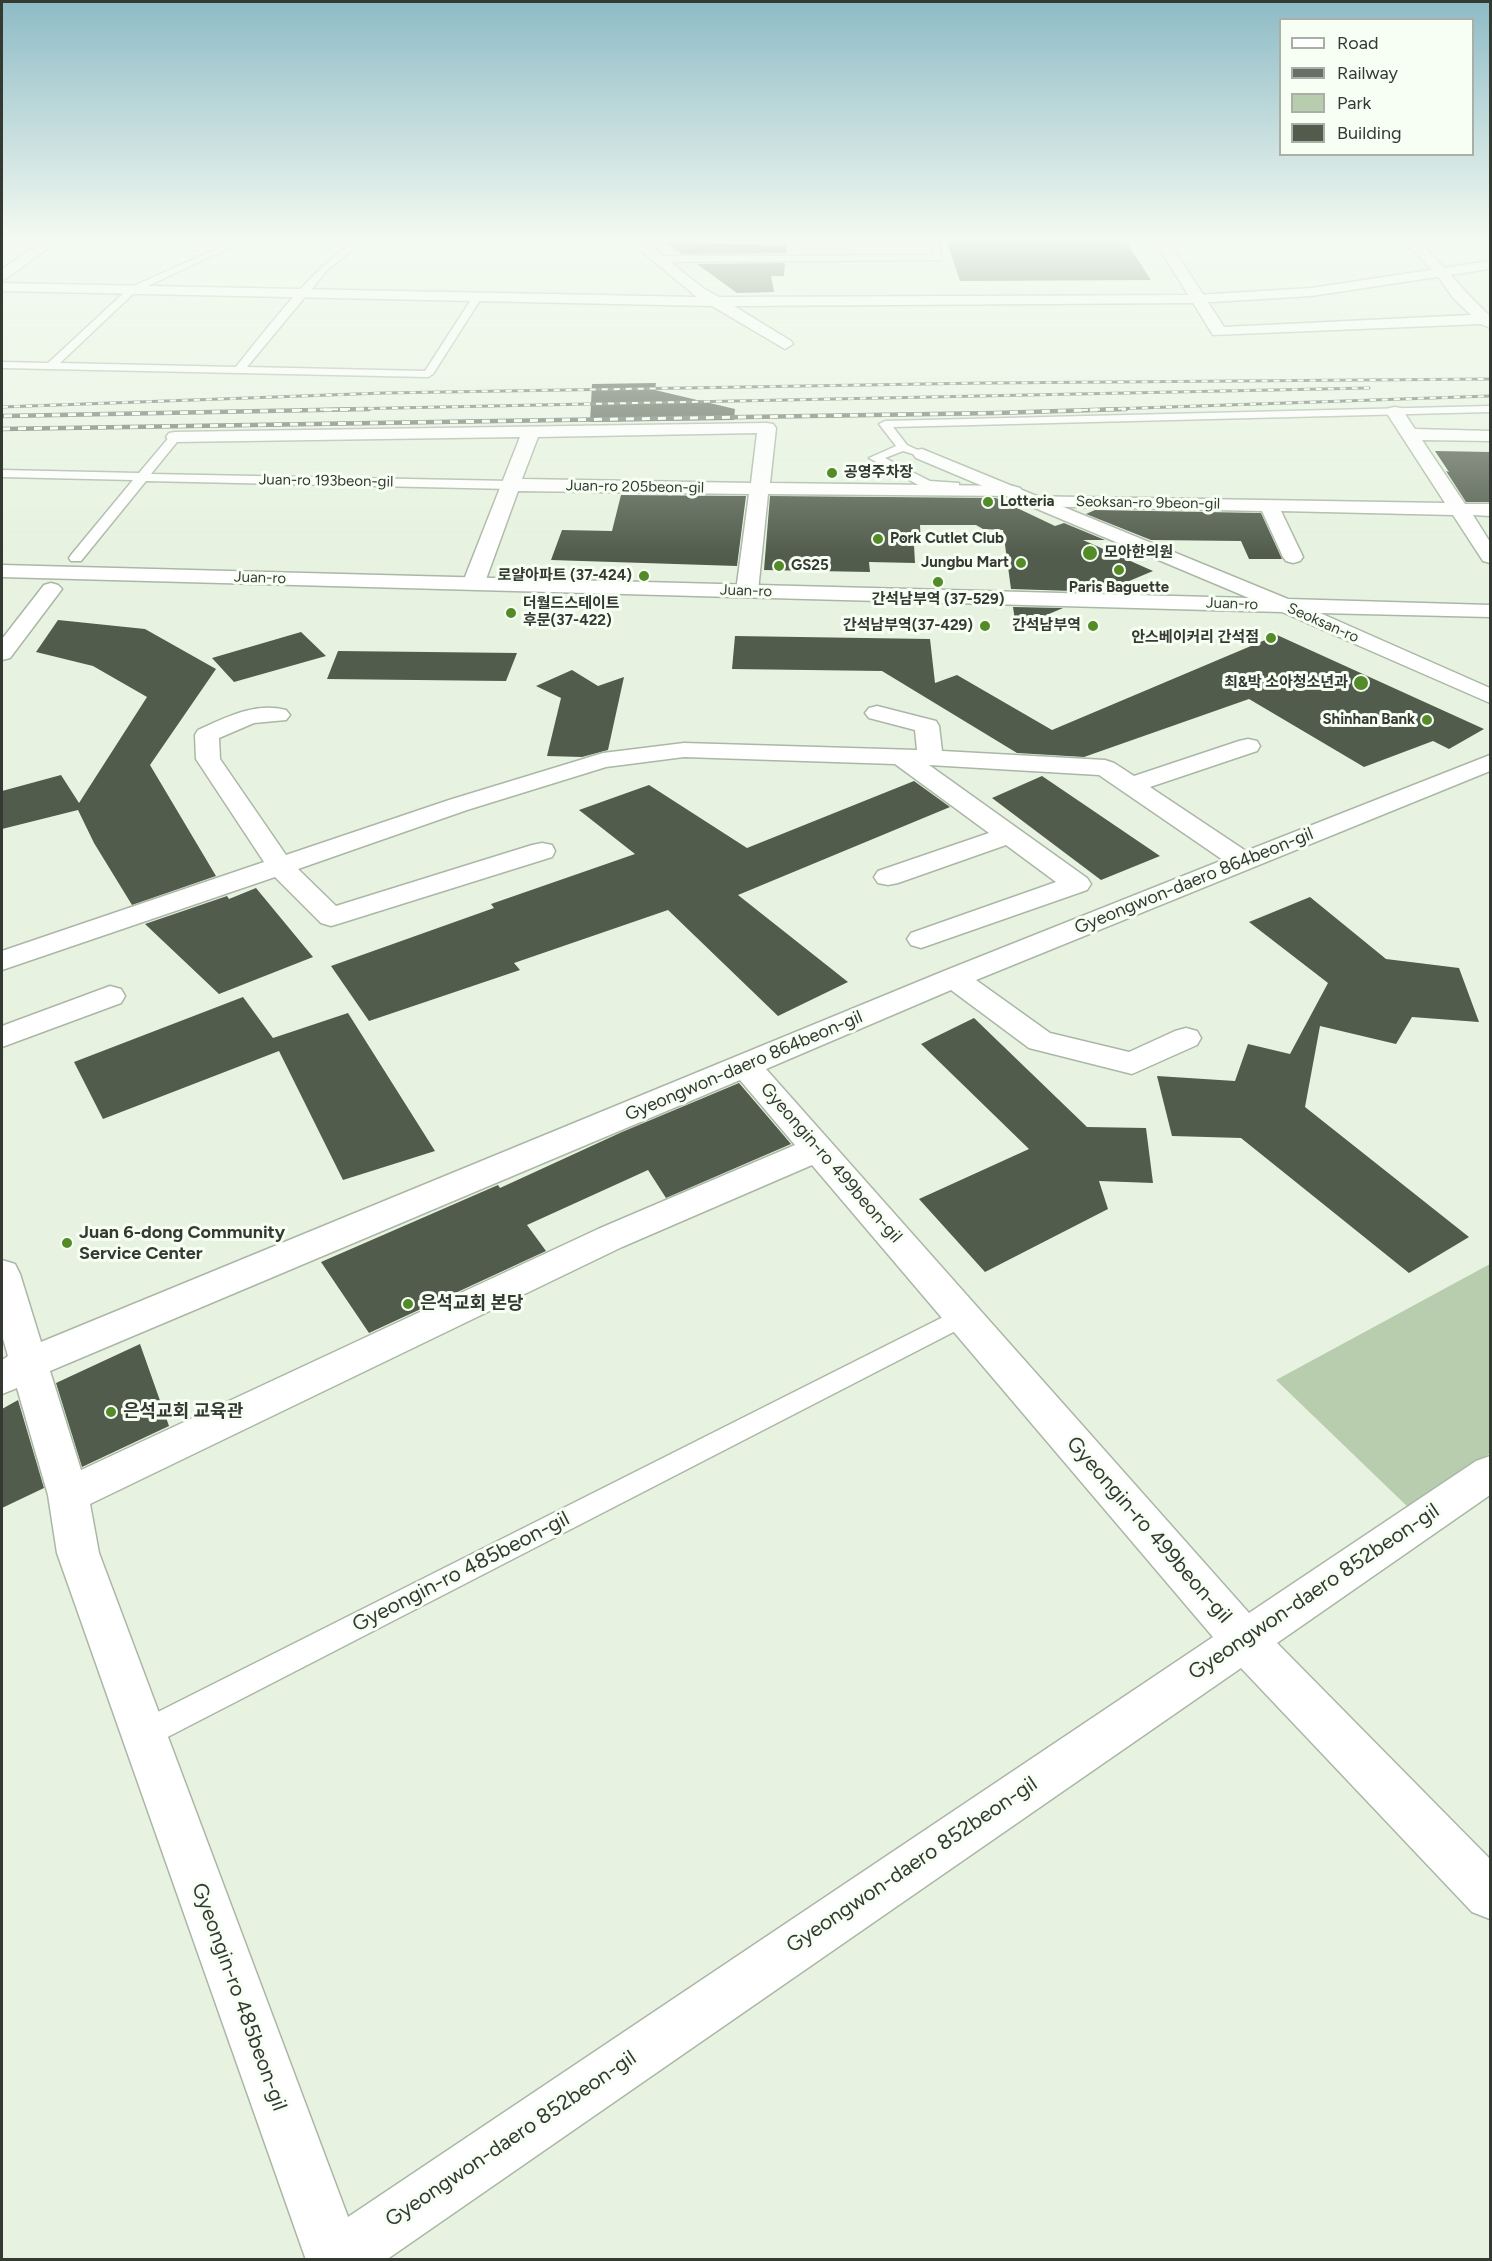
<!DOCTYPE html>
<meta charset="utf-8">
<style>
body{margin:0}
#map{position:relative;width:1492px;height:2261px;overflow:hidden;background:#e7f3e0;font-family:Figtree,sans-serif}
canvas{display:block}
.frame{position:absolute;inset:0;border:3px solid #343932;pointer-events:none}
.legend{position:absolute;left:1279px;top:18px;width:195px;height:138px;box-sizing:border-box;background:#f7fef3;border:2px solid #a9afa6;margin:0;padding:8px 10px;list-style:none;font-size:18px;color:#343932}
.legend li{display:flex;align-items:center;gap:12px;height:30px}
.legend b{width:30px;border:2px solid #a9afa6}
</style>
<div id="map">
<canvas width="1492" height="2261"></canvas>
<div class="frame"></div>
<ul class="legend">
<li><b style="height:8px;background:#fff"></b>Road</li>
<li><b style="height:8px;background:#686f65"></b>Railway</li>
<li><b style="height:16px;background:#b8cdae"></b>Park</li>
<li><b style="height:16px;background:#515c4c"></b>Building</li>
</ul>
</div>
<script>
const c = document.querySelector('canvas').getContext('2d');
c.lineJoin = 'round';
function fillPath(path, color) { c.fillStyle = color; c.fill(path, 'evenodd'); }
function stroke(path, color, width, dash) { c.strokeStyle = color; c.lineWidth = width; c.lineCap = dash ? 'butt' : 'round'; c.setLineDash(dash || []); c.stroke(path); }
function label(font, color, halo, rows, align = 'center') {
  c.font = font + ' Figtree,"Noto Sans KR",sans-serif'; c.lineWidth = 6; c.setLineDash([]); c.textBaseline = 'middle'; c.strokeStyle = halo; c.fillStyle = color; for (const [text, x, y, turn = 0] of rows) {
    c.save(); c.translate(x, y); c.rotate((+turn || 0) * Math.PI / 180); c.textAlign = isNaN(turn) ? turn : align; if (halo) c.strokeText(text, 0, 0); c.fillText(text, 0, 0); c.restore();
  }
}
fillPath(new Path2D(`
 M1490,1264v189l-79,57 -135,-130z`), '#b8cdae');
fillPath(new Path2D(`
 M946,240h179l26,40 -191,1z
 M667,243l120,2 -1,8 -104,1z
 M785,263l-1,13h-13l3,16 -37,1 -40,-29z
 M656,383l-1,7 80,19 -1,11 -144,2 2,-38z
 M1435,451l56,1v50h-25l-20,-31 3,1z
 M621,495l125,1 -9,70 -186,-6 11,-30 50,1z
 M770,496l226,2 59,28 9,-3 41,17h-22l70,31 -50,21 -92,-3 -8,-59 -20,-1 -7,-4h-56l1,21 -7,-1 1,18 -46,-1 1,10 -106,-2z
 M1095,510l166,3 21,46h-33l-8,-18 -90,-1 -65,-26z
 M1013,607l50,1 -47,20z
 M58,620l87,9 71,40 -66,96 66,111 -84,29 -38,-62 -16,-33 -76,19v-38l59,-16 18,28 68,-106 -54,-31 -57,-14z
 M301,632l25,24 -92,26 -22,-24z
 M1277,635l207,94 -35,20 -16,-8 -69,26 -115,-68 -165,58 -67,-4 -135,-82 -150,-2 3,-33 195,3 5,44 22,-8 95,55z
 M338,651l179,2 -11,28 -179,-2z
 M572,670l26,16 26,-9 -16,73 -26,7 -35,-1 14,-58 -25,-12z
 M1042,776l118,80 -59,24 -109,-82z
 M914,781l36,26 -212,88 110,87 -70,34 -110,-106 -154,53 6,7 -151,51 -38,-55 163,-58 -3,-4 144,-50 -56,-44 70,-25 98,63z
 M256,888l57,69 -94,37 -74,-70 82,-28 2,3z
 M1310,897l76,62 73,9 20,54 -67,-5 -16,27 -76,-18 -15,81 164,130 -60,36 -168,-135 -69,-2 -15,-60 78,5 13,-37 42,10 38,-71 -79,-61z
 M243,997l30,41 75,-25 87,138 -92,29 -64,-129 -176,68 -29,-57z
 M974,1018l113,109 59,1 7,55 -54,-2 9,28 -123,63 -66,-73 110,-50 -108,-105z
 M739,1083l52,61 -125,54 -18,-28 -121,55 19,26 -177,82 -48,-71 177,-77 2,3 122,-56z
 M140,1344l29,82 -87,41 -26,-84z
 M18,1400l26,88 -42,20v-99z`), '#515c4c');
const lane = new Path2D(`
 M236,240h10l-111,52 -75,71 176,4c23,-28 98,-129 131,-127l-38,28 -82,99 178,4 49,-76 8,2 -49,77 -5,3 -426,-9v-6l46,1 81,-75z
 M930,240h8l4,20 -285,2 -4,-3 4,-3 277,-1z
 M1490,406v6l-597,15 14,18 15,7 -6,3 -13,-4 -18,7 45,23 29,2v6l-4,1 -31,-2 -55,-30 27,-12 -17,-22 6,-3z
 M175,434l6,3 -30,37 360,7 6,4 -6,4 -365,-8 -65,80h-10l-2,-3 2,-3 62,-75 -131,-3v-7l137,3 32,-38z
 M963,1307l8,2 4,7 -4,7 -819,422 -10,5 -10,-5 -5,-10 5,-10z`);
const street = new Path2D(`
 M1154,240h14l56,87 247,-12 -18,-17 -15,-22 -35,-36h14c26,25 47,52 73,76v12l-9,-4 -268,11z
 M1395,407l6,1 14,21 75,2v10l-68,-1 43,64h25v12l-17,-1 17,27v21l-7,-2 -30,-46 -172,-4 22,46 -3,4 -7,2 -7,-2 -3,-4 -21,-46 -236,-5 -7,-2 -3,-4 3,-4 -251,-2 -10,97 -3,5 -8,1 -8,-1 -3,-5 13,-97 -231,-3 -33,91 -4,4 -7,2 -7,-2 -4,-4 57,-145 -345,5 -6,-1 -3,-4 3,-4 6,-1 592,-9 6,1 3,4 -6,55 243,3 7,2 3,4 -3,4 425,7 -59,-91 3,-4zM757,433l-6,50 -229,-4 16,-42z
 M51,583l7,2 4,4 -52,69 -8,2v-21l42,-54z
 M877,706l59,15 3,5 3,25 163,9 9,3 20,13 105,-35 9,-2 9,2 3,5 -3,5 -107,36 96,64 244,-96v16l-514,209 74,53 79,19 46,-21 11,-3 11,3 4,7 -4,7 -65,29 -103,-26 -78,-58 -185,79 483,544 227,-152 14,-5v39l-213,148 213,216v60l-18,-7 -231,-244 -855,592h-80l-249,-707 -9,-58 -31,-107 -15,6v-34l6,-4 -6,-21v-75l13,4 5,10 21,68 903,-371 279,-111 -124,-85 -170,-10 158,113 4,6 -4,6 -166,58 -10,-3 -4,-6 4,-6 145,-51 -50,-37 -108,38 -10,2 -10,-2 -4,-6 4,-6 111,-38 -94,-69 -211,-7 -78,10 -139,43 -169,59 38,37 196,-61 10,-2 10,2 3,6 -3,6 -211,66 -10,3 -10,-3 -46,-46 -273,93v-19l262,-89 -68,-103 -1,-24 3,-5c29,-13 57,-28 88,-20l4,5 -4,5 -32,3 -35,15 1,21 66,96 163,-55 154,-47 81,-10 233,7 -2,-20 -46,-12 -4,-5 4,-5zM740,1080l55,65 -197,84 -517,241 -31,-99zM812,1165l401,472 -865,580 -249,-664 -9,-49 532,-257z
 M110,986l11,3 4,7 -4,7 -119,44v-21z`);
const secondary = new Path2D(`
 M44,240h15l-52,38 -5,1v-10z
 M628,240h15l60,48 16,9 477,-2 115,-7 179,-27v8l-179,27 -115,7 -462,3 57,35 2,3 -8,5 -73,-43 -710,-15v-8l695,14z
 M922,449l366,150 202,6v12l-170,-4 170,75v15l-208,-91 -1280,-35v-12l1247,33 -333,-140 -3,-4 3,-4z`);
stroke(lane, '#abb7a6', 3);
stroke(street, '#abb7a6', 3);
stroke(secondary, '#abb7a6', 3);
fillPath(lane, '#fff');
fillPath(street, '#fff');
fillPath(secondary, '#fff');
const railFar1 = new Path2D(`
 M2,407l381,-14 601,-10 506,-4
 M296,410l1073,-22
 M1082,410l408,-14`);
const rail = new Path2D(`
 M4,416l365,-7
 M2,429l993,-16 131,-4`);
stroke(railFar1, '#686f65', 3);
stroke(rail, '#686f65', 4.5);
stroke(railFar1, '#f7fef3', 2, [6]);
stroke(rail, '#f7fef3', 3, [8]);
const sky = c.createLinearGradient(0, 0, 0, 556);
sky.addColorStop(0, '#8dbbc6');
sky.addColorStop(0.43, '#f4faf1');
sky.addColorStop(1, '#f4faf100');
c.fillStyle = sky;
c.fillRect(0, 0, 1492, 556);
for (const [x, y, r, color] of [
 [832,473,6,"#528b28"],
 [988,502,6,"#528b28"],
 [878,539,6,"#528b28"],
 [1090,553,8,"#528b28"],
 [1021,563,6,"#528b28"],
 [779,566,6,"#528b28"],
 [1119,570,6,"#528b28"],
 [644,576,6,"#528b28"],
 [938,582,6,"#528b28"],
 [511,613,6,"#528b28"],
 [985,626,6,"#528b28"],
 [1093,626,6,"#528b28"],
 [1271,638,6,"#528b28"],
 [1361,683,8,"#528b28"],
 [1427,720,6,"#528b28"],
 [67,1243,6,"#528b28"],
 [408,1304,6,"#528b28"],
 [111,1412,6,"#528b28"]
]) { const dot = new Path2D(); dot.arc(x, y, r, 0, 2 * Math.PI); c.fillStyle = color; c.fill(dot); stroke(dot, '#f7fef3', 2); }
label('bold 15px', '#343932', '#f7fef3', [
 ["공영주차장",844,473,"left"],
 ["Lotteria",1000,502,"left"],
 ["Pork Cutlet Club",890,539,"left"],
 ["모아한의원",1104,553,"left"],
 ["Jungbu Mart",1009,563],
 ["GS25",791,566,"left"],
 ["로얄아파트 (37-424)",632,576],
 ["Paris Baguette",1119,588,"center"],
 ["간석남부역 (37-529)",938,600,"center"],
 ["더월드스테이트",523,604,"left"],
 ["후문(37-422)",523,621,"left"],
 ["간석남부역(37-429)",973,626],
 ["간석남부역",1081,626],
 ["안스베이커리 간석점",1259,638],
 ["최&박 소아청소년과",1348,683],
 ["Shinhan Bank",1415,720]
], 'right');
label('15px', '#343932', '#f7fef3', [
 ["Juan-ro 193beon-gil",326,481,1],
 ["Juan-ro 205beon-gil",635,487,1],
 ["Seoksan-ro 9beon-gil",1148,503,1],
 ["Juan-ro",260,578,2],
 ["Juan-ro",746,591,2],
 ["Juan-ro",1232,604,2],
 ["Seoksan-ro",1323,623,24]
]);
label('18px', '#343932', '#f7fef3', [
 ["Gyeongwon-daero 864beon-gil",1194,881,-22],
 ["Gyeongwon-daero 864beon-gil",744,1066,-23],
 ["Gyeongin-ro 499beon-gil",831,1163,49]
]);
label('bold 18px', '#343932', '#f7fef3', [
 ["Juan 6-dong Community",79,1233],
 ["Service Center",79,1254],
 ["은석교회 본당",420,1304],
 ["은석교회 교육관",123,1412]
], 'left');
label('21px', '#343932', '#f7fef3', [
 ["Gyeongin-ro 499beon-gil",1149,1530,49],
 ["Gyeongin-ro 485beon-gil",461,1572,-27],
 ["Gyeongwon-daero 852beon-gil",1314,1592,-34],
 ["Gyeongwon-daero 852beon-gil",912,1865,-34],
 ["Gyeongin-ro 485beon-gil",239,1997,70],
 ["Gyeongwon-daero 852beon-gil",511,2139,-34]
]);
</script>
